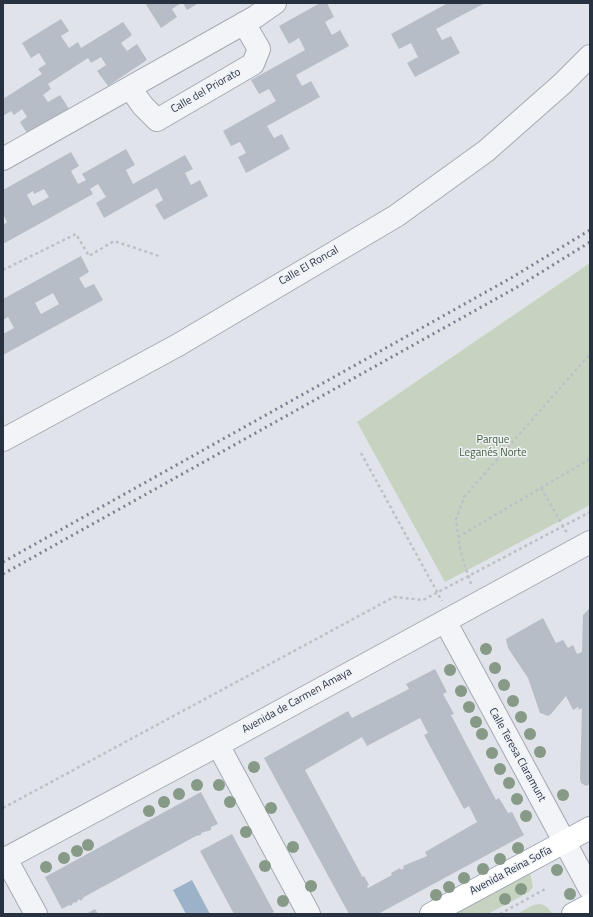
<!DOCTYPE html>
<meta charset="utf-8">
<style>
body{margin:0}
#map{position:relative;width:593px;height:917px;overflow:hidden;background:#e0e3e9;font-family:"Titillium Web",sans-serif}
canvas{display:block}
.frame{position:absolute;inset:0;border:4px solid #283140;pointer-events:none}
</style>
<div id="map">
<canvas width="593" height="917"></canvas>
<div class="frame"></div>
</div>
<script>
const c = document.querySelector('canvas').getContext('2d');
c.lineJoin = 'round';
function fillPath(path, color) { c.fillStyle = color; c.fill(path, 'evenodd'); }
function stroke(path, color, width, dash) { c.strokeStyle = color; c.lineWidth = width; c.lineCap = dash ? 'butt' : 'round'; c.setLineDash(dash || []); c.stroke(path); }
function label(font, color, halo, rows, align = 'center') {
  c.font = font + ' "Titillium Web",sans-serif'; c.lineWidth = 3; c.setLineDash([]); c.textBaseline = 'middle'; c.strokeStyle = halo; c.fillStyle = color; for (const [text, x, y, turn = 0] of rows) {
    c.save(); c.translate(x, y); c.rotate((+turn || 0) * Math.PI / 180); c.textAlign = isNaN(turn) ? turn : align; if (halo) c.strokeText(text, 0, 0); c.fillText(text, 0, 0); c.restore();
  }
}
fillPath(new Path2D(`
 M590,263v242l-145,77 -88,-160z
 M530,873l3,14 -4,5 -41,22h-35z
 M541,904l6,3 5,6 -35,1 16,-9z`), '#c6d3c1');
fillPath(new Path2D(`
 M192,880l18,34h-24l-13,-24z`), '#9bb2c9');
fillPath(new Path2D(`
 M145,3h36l-9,6 5,8 -16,11z
 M183,3h16l-12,7z
 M320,3h7l7,14 -9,5 7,13 8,-5 9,16 -53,29 6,11 9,-5 9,16 -53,29 7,12 8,-4 8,15 -44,24 -8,-16 8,-4 -6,-11 -9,4 -8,-15 53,-30 -7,-12 -10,5 -8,-14 54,-30 -6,-12 -10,6 -10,-18z
 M445,3h40l-49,26 6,11 9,-4 9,17 -45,24 -8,-14 11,-6 -7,-14 -12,6 -8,-15 55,-30z
 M61,19l8,12 -8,5 8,12 9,-6 3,6 42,-26 9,13 -11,8 6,8 10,-7 10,16 -39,26 -11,-15 9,-6 -5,-8 -10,6 -3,-5 -40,26 3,5 -8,6 5,7 12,-7 11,17 -41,26 -10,-16 7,-5 -5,-8 -8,6 -3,-4 -8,5v-17l39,-25 -4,-5 8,-5 -7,-11 -8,5 -9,-15z
 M126,149l9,16 -9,5 7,14 52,-29 8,14 -8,4 6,12 9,-5 8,16 -44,24 -9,-15 8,-5 -6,-12 -53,30 -8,-15 10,-6 -8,-13 -8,5 3,5 -90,50v-19l4,-3 -4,-8v-24l68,-38 8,14 -8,5 7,13 8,-4 -4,-6zM44,189l5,8 -16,9 -6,-11 6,-4 1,3z
 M81,256l8,16 -10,6 6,10 9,-4 9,16 -100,55v-21l11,-6 -6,-11 -5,3v-21zM53,293l6,11 -18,10 -6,-11z
 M590,608v176l-4,2 -5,-3 -1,-5 2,-70 -3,2 -1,-3 -5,3 -7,-14 -15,18 -3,2 -8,-3 -12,-35 -20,-30 -2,-9 37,-21 13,25 7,-3 5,8 5,-3 4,9 5,-2 1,-37z
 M435,669l12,23 -4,2 11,20 -3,1 11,21 34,64 3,-2 9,15 4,-1 12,23 -146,79h-29l-85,-156 84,-47 4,7 57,-29 -3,-5zM420,718l8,15 -4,2 40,74 5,-3 8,16 -52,30 2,4 -24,10 1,2 -3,2 -1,-2 -9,5 1,2 -24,13 -1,-2 2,-1 -5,-9 -2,1 -1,-3 -56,-104 57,-33 5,9z
 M201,792l17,32 -7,3v3l-10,3v2l-5,1 -112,61 -3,4 -2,-2 -3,4 -2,-1 -3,4 -2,-1 -7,4 -17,-32z
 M232,834l42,78 -4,2h-36l-34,-63z
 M95,909l3,5h-12z`), '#b7bdc6');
const minor = new Path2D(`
 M130,88l13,18 14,14 96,-56 6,-15 -15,-26
 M3,159l252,-142 20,-14
 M3,440l175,-95 218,-129 90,-65 76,-67 28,-28
 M445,621l145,268
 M218,745l91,169
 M6,859l30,55
 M3,860l215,-115 372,-203`);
const major = new Path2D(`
 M431,914l159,-86
 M573,914l17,-9`);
stroke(minor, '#a5aab3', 24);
stroke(major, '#9fa8b4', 24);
stroke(new Path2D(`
 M3,270l73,-36 13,22 25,-15 45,15
 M361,453l81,148
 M541,488l26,45
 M458,537l132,-78
 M471,584l-11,-34 -4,-30 8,-23 126,-143
 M3,808l391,-211 29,3 167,-88
 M500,914l45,-25`), '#bdc1c7', 2.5, [3, 3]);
stroke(minor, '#f2f4f7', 22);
stroke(major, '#fff', 22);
stroke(new Path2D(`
 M3,562l508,-284 79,-48
 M3,574l516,-288 71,-44`), '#798392', 3, [2, 4]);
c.fillStyle = '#879987';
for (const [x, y] of [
 [486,649],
 [495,668],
 [450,670],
 [504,685],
 [461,691],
 [513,701],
 [469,707],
 [521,717],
 [476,722],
 [482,734],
 [530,734],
 [540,752],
 [492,753],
 [254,767],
 [500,769],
 [509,783],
 [197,785],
 [219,785],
 [179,794],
 [563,795],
 [517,799],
 [164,802],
 [230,802],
 [271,808],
 [149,811],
 [526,816],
 [246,832],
 [88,845],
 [293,847],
 [518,848],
 [77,851],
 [64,858],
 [500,859],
 [265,866],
 [46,867],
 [483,869],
 [557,870],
 [464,878],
 [311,886],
 [449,887],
 [521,889],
 [570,894],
 [436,895],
 [505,899],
 [283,901]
]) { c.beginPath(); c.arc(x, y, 6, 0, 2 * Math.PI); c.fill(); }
label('11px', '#283140', '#eff2f6', [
 ["Calle del Priorato",206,91,-30],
 ["Calle El Roncal",309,266,-30],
 ["Avenida de Carmen Amaya",297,701,-29],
 ["Calle Teresa Claramunt",517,755,61],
 ["Avenida Reina Sofía",511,871,-28]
]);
label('11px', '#3e5c36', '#eff2f6', [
 ["Parque",493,440],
 ["Leganés Norte",493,453]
]);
</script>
